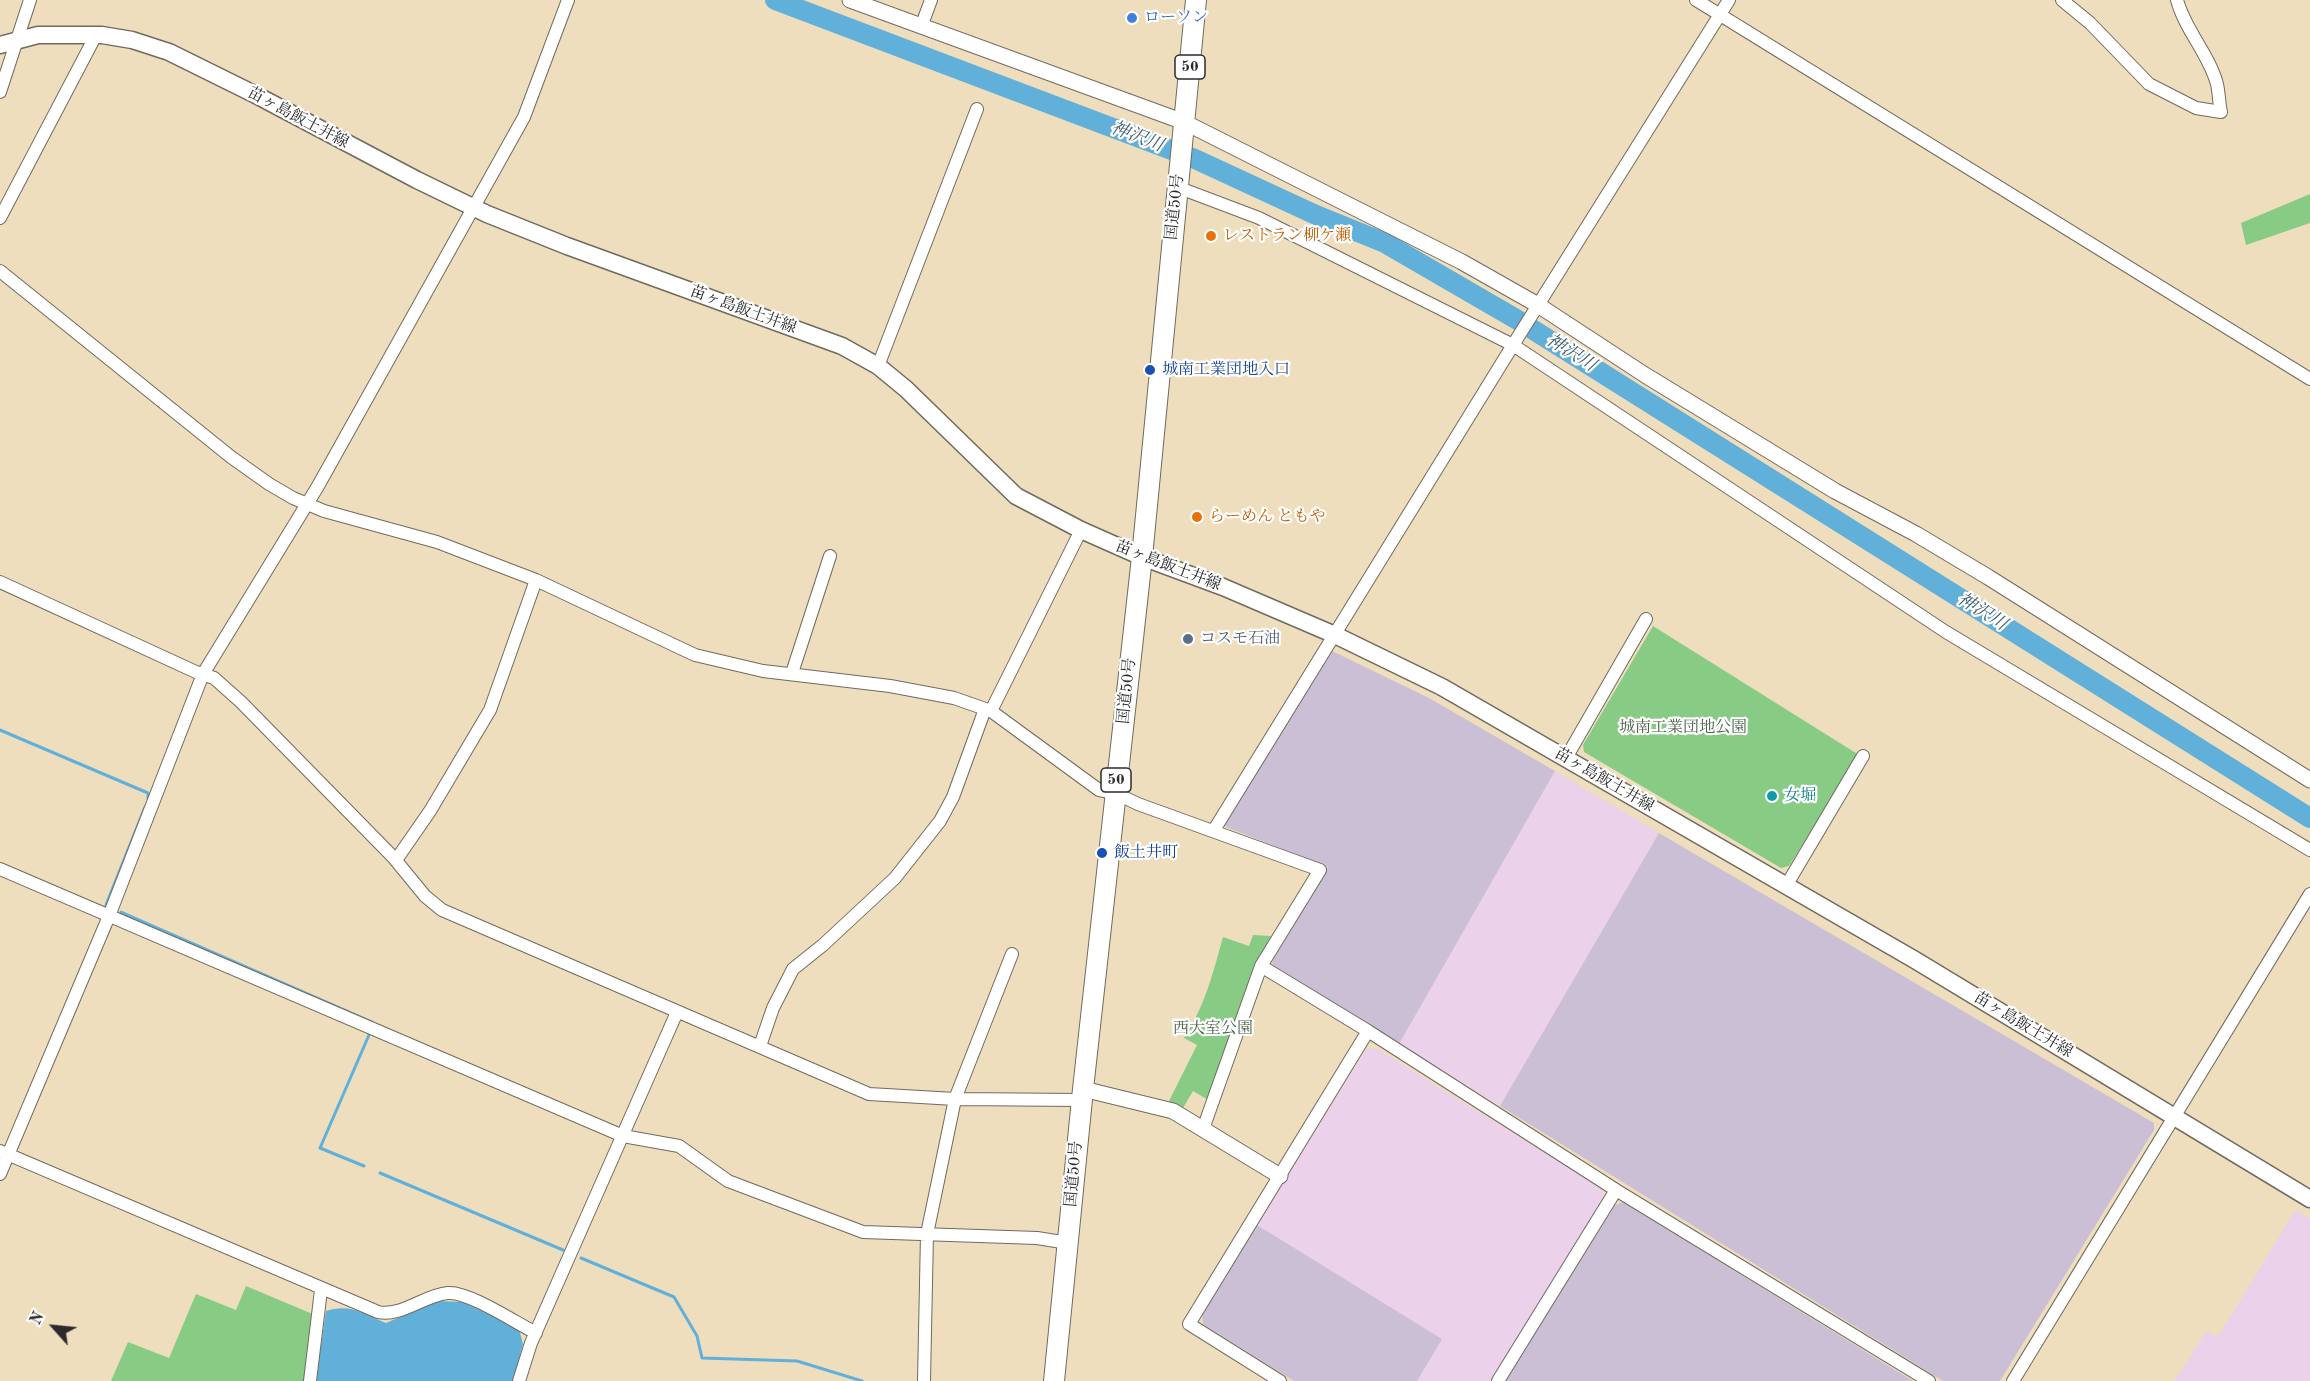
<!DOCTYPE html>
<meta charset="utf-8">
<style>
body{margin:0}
#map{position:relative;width:2310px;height:1381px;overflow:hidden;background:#efdebd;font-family:"Old Standard TT",serif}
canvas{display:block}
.north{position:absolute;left:24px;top:1297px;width:60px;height:60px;-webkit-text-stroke:4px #fff;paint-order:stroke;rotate:297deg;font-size:16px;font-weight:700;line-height:24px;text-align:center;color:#2b2b2b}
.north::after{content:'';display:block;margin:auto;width:21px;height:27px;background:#2b2b2b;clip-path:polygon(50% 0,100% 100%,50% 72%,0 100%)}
</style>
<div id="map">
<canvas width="2310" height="1381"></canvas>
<div class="north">N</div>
</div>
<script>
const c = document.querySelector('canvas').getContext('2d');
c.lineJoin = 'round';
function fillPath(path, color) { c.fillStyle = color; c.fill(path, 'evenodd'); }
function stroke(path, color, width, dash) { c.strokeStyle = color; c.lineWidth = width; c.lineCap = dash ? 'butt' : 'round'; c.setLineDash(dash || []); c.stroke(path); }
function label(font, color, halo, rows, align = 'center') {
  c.font = font + ' "Old Standard TT","Noto Serif JP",serif'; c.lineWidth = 4.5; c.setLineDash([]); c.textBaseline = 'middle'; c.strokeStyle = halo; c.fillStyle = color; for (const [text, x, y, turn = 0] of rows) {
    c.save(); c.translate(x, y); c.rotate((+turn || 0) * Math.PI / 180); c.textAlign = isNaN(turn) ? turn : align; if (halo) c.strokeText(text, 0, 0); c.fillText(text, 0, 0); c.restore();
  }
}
fillPath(new Path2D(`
 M1555,771l104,62 -159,273 -101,-62z
 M1376,1048l226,140 2,8 -113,185h-74l25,-42 -185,-114 109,-176z
 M2295,1210l15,9v162h-135l31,-50 12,6z`), '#ecd1ea');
fillPath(new Path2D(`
 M1332,651l97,47 126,73 -156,273 -126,-79 -1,-3 56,-95 -102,-40 -2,-4z
 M1659,833l495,290v7l-154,251h-57l-443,-275z
 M1623,1202l261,161 29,18h-408l110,-176z
 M1257,1225l185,114 -25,42h-123l-91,-57 -1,-9z`), '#cbbfd5');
fillPath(new Path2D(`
 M2310,194v29l-64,22 -5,-22z
 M1653,626l206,129 -70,111 -8,2 -197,-116 -1,-7z
 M1253,935l18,1 -17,31 -44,134 -17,-10 -10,17 -14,-7 28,-56 -13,-7c21,-32 29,-65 39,-101l26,9z
 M246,1286l69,29 -9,66h-195l17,-39 41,16 27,-64 40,16z`), '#87cb85');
fillPath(new Path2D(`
 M438,1301l25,1 56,27 4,15 -10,37h-197l10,-70c24,-8 38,3 60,12z`), '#60b0da');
stroke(new Path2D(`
 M0,730l148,63v5
 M106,905l39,-98
 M121,912l251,110
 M364,1166l-44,-18 49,-113
 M380,1173l183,77
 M581,1258l93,39 23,39 5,22 95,3 65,20`), '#60b0da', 3);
stroke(new Path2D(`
 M775,0l420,159 121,56 69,28 131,76 794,499`), '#60b0da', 20);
const minor = new Path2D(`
 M1696,0l614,379
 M2062,0l28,23 59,61 47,24 25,4c-2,-9 -2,-19 -4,-28 -8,-30 -32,-54 -40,-84
 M921,27l10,-27
 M0,92l30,-92
 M1177,187l82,31 254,127 433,287 364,218
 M0,218l96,-183
 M0,271l231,186 38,27 24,14 31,13 113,31 99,38 159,75 68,16 127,15 64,12 37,13 108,79 16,3 23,11 182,66 -59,96 107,65 248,159 313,191
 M878,366l99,-257
 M0,582l196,90 18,6 27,24 152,155 32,39 17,14 427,184 86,5 126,1
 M792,673l38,-117
 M991,711l90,-181
 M1566,758l80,-139
 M1214,830l299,-485 216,-345
 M396,860l34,-49 60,-101 46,-130
 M0,869l623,267 56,10 49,35 135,51 174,6 31,5
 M1786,886l77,-130
 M760,1046l13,-38 20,-39 30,-24 72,-67 45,-57 13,-24 32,-88
 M1203,1129l58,-163
 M0,1151c126,54 252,108 378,161 24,5 46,-17 70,-19 20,-2 68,30 88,40
 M0,1174l109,-258 94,-242 115,-188 206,-369 44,-117
 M310,1381l11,-91
 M519,1381l12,-38 146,-331
 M924,1381l3,-147 28,-135 57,-145
 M1280,1381l-91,-57 179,-293
 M1498,1381l118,-191
 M2013,1381l297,-487`);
const tertiary = new Path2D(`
 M850,0l334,122 278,140 76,43 107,70 190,116 81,43 72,43 322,203
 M1083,1089l90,22 107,65`);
const secondary = new Path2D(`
 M0,45l38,-10h64l30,5 37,12 87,43 161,85 70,34 80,32 275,100 36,20 28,23 110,107 65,34 61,27 81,30 112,48 107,52 473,273 395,239`);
const trunk = new Path2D(`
 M1054,1381l29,-292 59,-532 54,-557`);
stroke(minor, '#706a5e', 14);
stroke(tertiary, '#706a5e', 17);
stroke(secondary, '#706a5e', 19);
stroke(trunk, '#706a5e', 22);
stroke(minor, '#fff', 12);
stroke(tertiary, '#fff', 15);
stroke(secondary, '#fff', 16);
stroke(trunk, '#fff', 20);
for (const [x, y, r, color] of [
 [1132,18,6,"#3f7fe0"],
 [1211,236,6,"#e8710a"],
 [1150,370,6,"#1a4fb4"],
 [1197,517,6,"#e8710a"],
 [1188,639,6,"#5c6f8a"],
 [1772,796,6,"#0f9aa8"],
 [1102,853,6,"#1a4fb4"]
]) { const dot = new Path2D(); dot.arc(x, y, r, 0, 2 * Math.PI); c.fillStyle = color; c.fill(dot); stroke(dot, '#fff', 2); }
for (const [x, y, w] of [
 [1190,67,30],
 [1116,780,30]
]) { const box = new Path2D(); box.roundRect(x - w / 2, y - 12, w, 24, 4.5); c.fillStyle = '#fff'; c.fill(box); stroke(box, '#2b2b2b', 1.5); }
label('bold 15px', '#2b2b2b', null, [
 ["50",1190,67],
 ["50",1116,780]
]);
label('16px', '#366cbe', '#fff', [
 ["ローソン",1144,18]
], 'left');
label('16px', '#2b2b2b', '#fff', [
 ["苗ヶ島飯土井線",298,118,28],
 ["国道50号",1175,207,-84],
 ["苗ヶ島飯土井線",743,310,20],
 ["苗ヶ島飯土井線",1168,566,21],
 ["国道50号",1127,691,-84],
 ["苗ヶ島飯土井線",1604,780,30],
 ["苗ヶ島飯土井線",2023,1025,31],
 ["国道50号",1074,1174,-85]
]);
label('16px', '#c56008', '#fff', [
 ["レストラン柳ケ瀬",1223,236],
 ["らーめん ともや",1209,517]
], 'left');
label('16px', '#164399', '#fff', [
 ["城南工業団地入口",1162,370],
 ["飯土井町",1114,853]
], 'left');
label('16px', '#4e5e75', '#fff', [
 ["コスモ石油",1200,639]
], 'left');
label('16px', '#4b634a', '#fff', [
 ["城南工業団地公園",1683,728],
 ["西大室公園",1213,1029]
]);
label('16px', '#0d838f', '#fff', [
 ["女堀",1784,796]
], 'left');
label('italic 18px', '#406071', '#fff', [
 ["神沢川",1137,137,21],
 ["神沢川",1571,353,32],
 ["神沢川",1982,612,32]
]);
</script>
